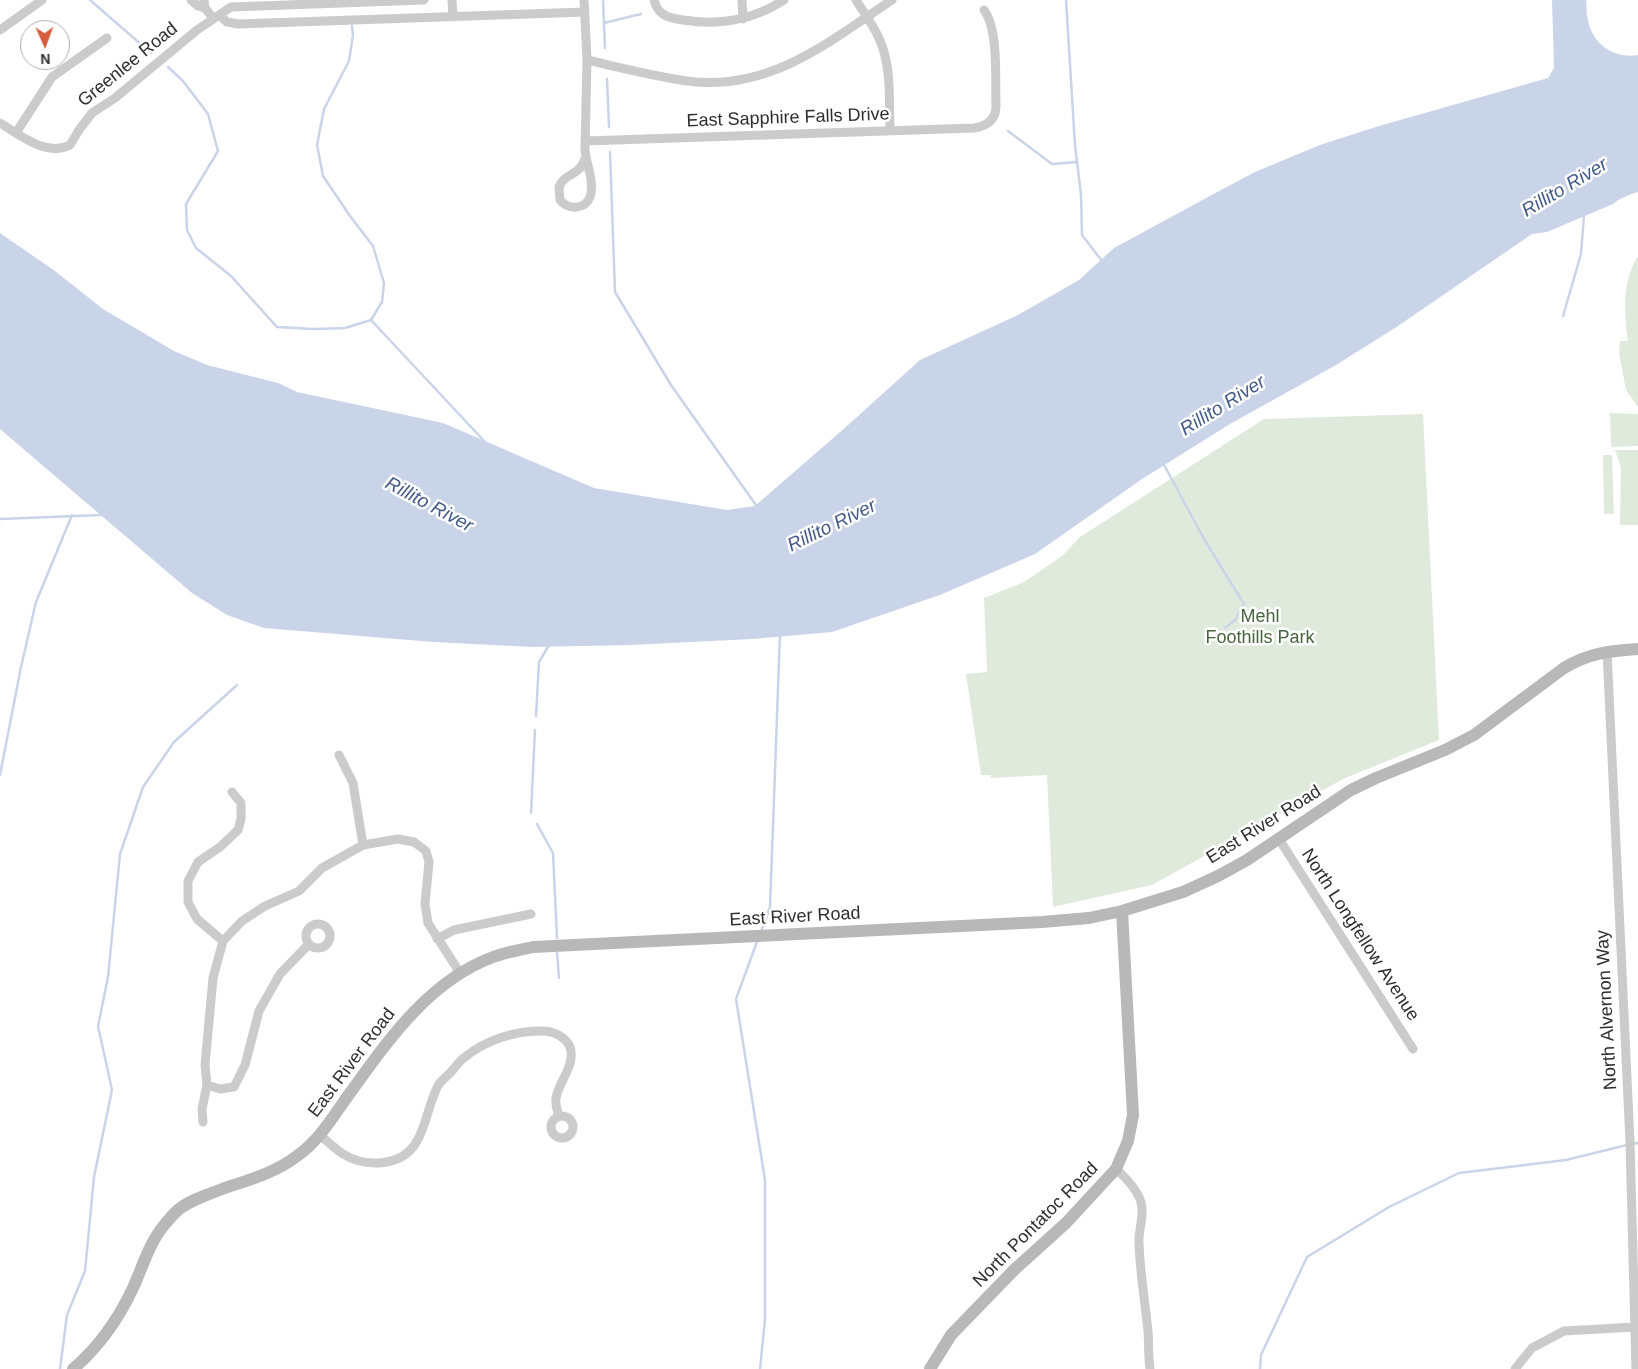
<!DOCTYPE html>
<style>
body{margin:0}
#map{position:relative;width:1638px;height:1369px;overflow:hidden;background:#fff;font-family:Arial,sans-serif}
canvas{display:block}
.north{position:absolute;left:20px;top:20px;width:50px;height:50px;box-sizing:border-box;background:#fff;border:1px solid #ababab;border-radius:50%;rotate:178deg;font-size:14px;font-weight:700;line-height:20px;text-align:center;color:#2e2e2e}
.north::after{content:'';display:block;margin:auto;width:18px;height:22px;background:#d65c3e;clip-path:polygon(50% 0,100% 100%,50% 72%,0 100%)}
</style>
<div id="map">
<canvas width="1638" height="1369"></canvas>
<div class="north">N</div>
</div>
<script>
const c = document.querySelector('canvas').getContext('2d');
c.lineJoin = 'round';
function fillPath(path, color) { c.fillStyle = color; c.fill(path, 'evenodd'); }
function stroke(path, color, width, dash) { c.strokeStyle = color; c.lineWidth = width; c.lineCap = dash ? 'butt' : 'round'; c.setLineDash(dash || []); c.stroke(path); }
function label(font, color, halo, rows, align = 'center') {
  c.font = font + ' Arial,sans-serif'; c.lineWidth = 5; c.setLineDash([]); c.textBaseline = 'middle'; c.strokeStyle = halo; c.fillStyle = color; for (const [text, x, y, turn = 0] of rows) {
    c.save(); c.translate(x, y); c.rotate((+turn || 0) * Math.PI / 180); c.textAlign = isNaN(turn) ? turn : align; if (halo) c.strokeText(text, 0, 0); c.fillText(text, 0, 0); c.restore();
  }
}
fillPath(new Path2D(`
 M1638,256v151l-12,-17 -7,-37 1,-12h8c-4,-29 -6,-60 10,-85z
 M1610,413l28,1v32l-27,1z
 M1423,414l16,326 -96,39 -191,106 -99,22 -6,-132 -56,3v-3h-10l-15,-101 21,-2 -3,-74 40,-16 38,-26 18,-19 184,-118z
 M1615,450h23v75h-18l1,-57z
 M1603,455h9l2,59h-10z`), '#e0eadc');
fillPath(new Path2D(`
 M1552,0h34c1,7 0,14 2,20 4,24 26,39 50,35v137c-10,3 -18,6 -25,12l-66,28 -15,2 -137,94 -59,37 -106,59 -88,55 -107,75 -95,41 -108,37 -80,7 -122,6 -98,2 -99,-5 -169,-14 -37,-13 -35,-22 -192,-164v-196l55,38 48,38 71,42 33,14 71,18 19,9 146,31 151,65 133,22 28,-4 92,-80 73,-66 98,-45 61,-35 35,-32 107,-58 34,-18 65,-27 59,-19 169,-48 6,-10z`), '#cad4e8');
stroke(new Path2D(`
 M90,0l61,53
 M603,0l2,48
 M1066,0l9,145 6,50 1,40 20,26
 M604,23l37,-9
 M168,67l15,14 25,33 10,37 -32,53 1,26 9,18 35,28 46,51 37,2 31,-1 26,-8 11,-18 2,-19 -11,-37 -23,-30 -27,-40 -6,-31 7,-36 25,-48 4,-26 -1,-9
 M607,79l2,48
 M1008,131l44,33 25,-2
 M610,152l5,140 56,93 87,123
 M1563,316l18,-62 3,-39
 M371,320l115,123
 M1163,463l41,76 40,65 -9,16 -10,8
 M0,519l101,-4
 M536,716l3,-54 10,-17
 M0,775l21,-108 15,-65 36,-87
 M531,813l4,-83
 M537,824l16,29 4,85
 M761,932l9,-25 10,-273
 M758,939l-22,60 29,181v139l-5,50
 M557,953l2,25
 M1632,1144l6,-1
 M60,1369l7,-54 18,-44 9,-94 18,-87 -14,-64 10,-49 12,-123 23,-67 31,-45 63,-57
 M1260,1369l1,-14 46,-98 82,-50 70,-34 107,-13 61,-15`), '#cad4e8', 2.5);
stroke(new Path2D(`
 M191,0l7,6 7,2
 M204,0l1,8 8,10
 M452,0l1,17
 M584,0l3,60 -2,90c1,14 10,32 5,47 -5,13 -22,13 -30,3l-1,-13c6,-15 20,-10 26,-28
 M654,0c4,16 15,18 29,20 37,6 70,0 101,-20
 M742,0l1,19
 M856,0c10,16 23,33 28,52 7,25 5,53 6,78
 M219,15l8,7 11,2 347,-12
 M0,30l42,-30
 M587,60c36,8 72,18 109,22 78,6 134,-41 196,-82
 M0,123c20,12 46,34 70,22l9,-15 13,-17 23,-15 82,-68 34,-23 193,-7
 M16,133l36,-56 55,-39
 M585,141l389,-13c13,-2 22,-8 22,-22 -1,-25 3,-76 -12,-96
 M1607,651l23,491 6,227
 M339,755l14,28 10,62
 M1279,839l134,210
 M306 936a12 12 0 1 1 24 0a12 12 0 1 1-24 0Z
 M437,939l17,-9 77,-16
 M223,941l-26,-22 -9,-17v-21l10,-19 22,-15 18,-17 3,-11v-16l-9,-11
 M309,944l-29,30 -21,37 -14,54 -11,22 -14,2 -13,-4 -2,-20 8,-87 10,-37 19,-20 23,-15 34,-15 23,-23 41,-23 35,-6 16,3 12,9 3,11 -4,42 3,19 32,50
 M551 1127a11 11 0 1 1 22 0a11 11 0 1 1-22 0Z
 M203,1122l-1,-13 5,-24
 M320,1135c7,6 15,14 23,19 23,14 60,13 74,-13 10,-17 12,-40 22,-57 3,-4 7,-7 11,-11 5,-5 9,-12 15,-16 21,-17 51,-27 78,-26 10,0 23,6 27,16 6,18 -11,34 -14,51 -1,6 1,12 3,18
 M1116,1169c10,9 21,20 25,33 4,15 -3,27 -2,41 1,30 6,59 9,88 1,13 0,25 2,38
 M1515,1369l17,-21 32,-17 71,-4`), '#cbcbcb', 9);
stroke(new Path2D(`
 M73,1369c27,-23 45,-49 60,-81 10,-22 16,-45 32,-64 4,-4 8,-10 13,-14 12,-10 29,-15 44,-21 26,-9 53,-16 75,-33 23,-16 37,-41 53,-63 39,-54 79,-112 143,-136 13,-5 27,-7 40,-10l509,-25 47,-4 33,-7 61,-19 35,-16 29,-16 104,-70 25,-12 69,-28 29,-15 90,-67c25,-15 45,-17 74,-19
 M930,1369l21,-34 63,-65 52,-47 50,-54 12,-28 5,-26 -11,-204`), '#b8b8b8', 12);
label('18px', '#2e2e2e', '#fff', [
 ["Greenlee Road",128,65,-39],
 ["East Sapphire Falls Drive",788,118,-2],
 ["East River Road",1264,825,-32],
 ["East River Road",795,917,-3],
 ["North Longfellow Avenue",1360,935,57],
 ["North Alvernon Way",1607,1010,-93],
 ["East River Road",352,1063,-53],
 ["North Pontatoc Road",1036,1225,-45]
]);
label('18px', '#46653f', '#fff', [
 ["Mehl",1260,617],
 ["Foothills Park",1260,638]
]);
label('italic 19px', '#435a89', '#fff', [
 ["Rillito River",1565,188,-31],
 ["Rillito River",1223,406,-32],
 ["Rillito River",429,505,28],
 ["Rillito River",832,526,-26]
]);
</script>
